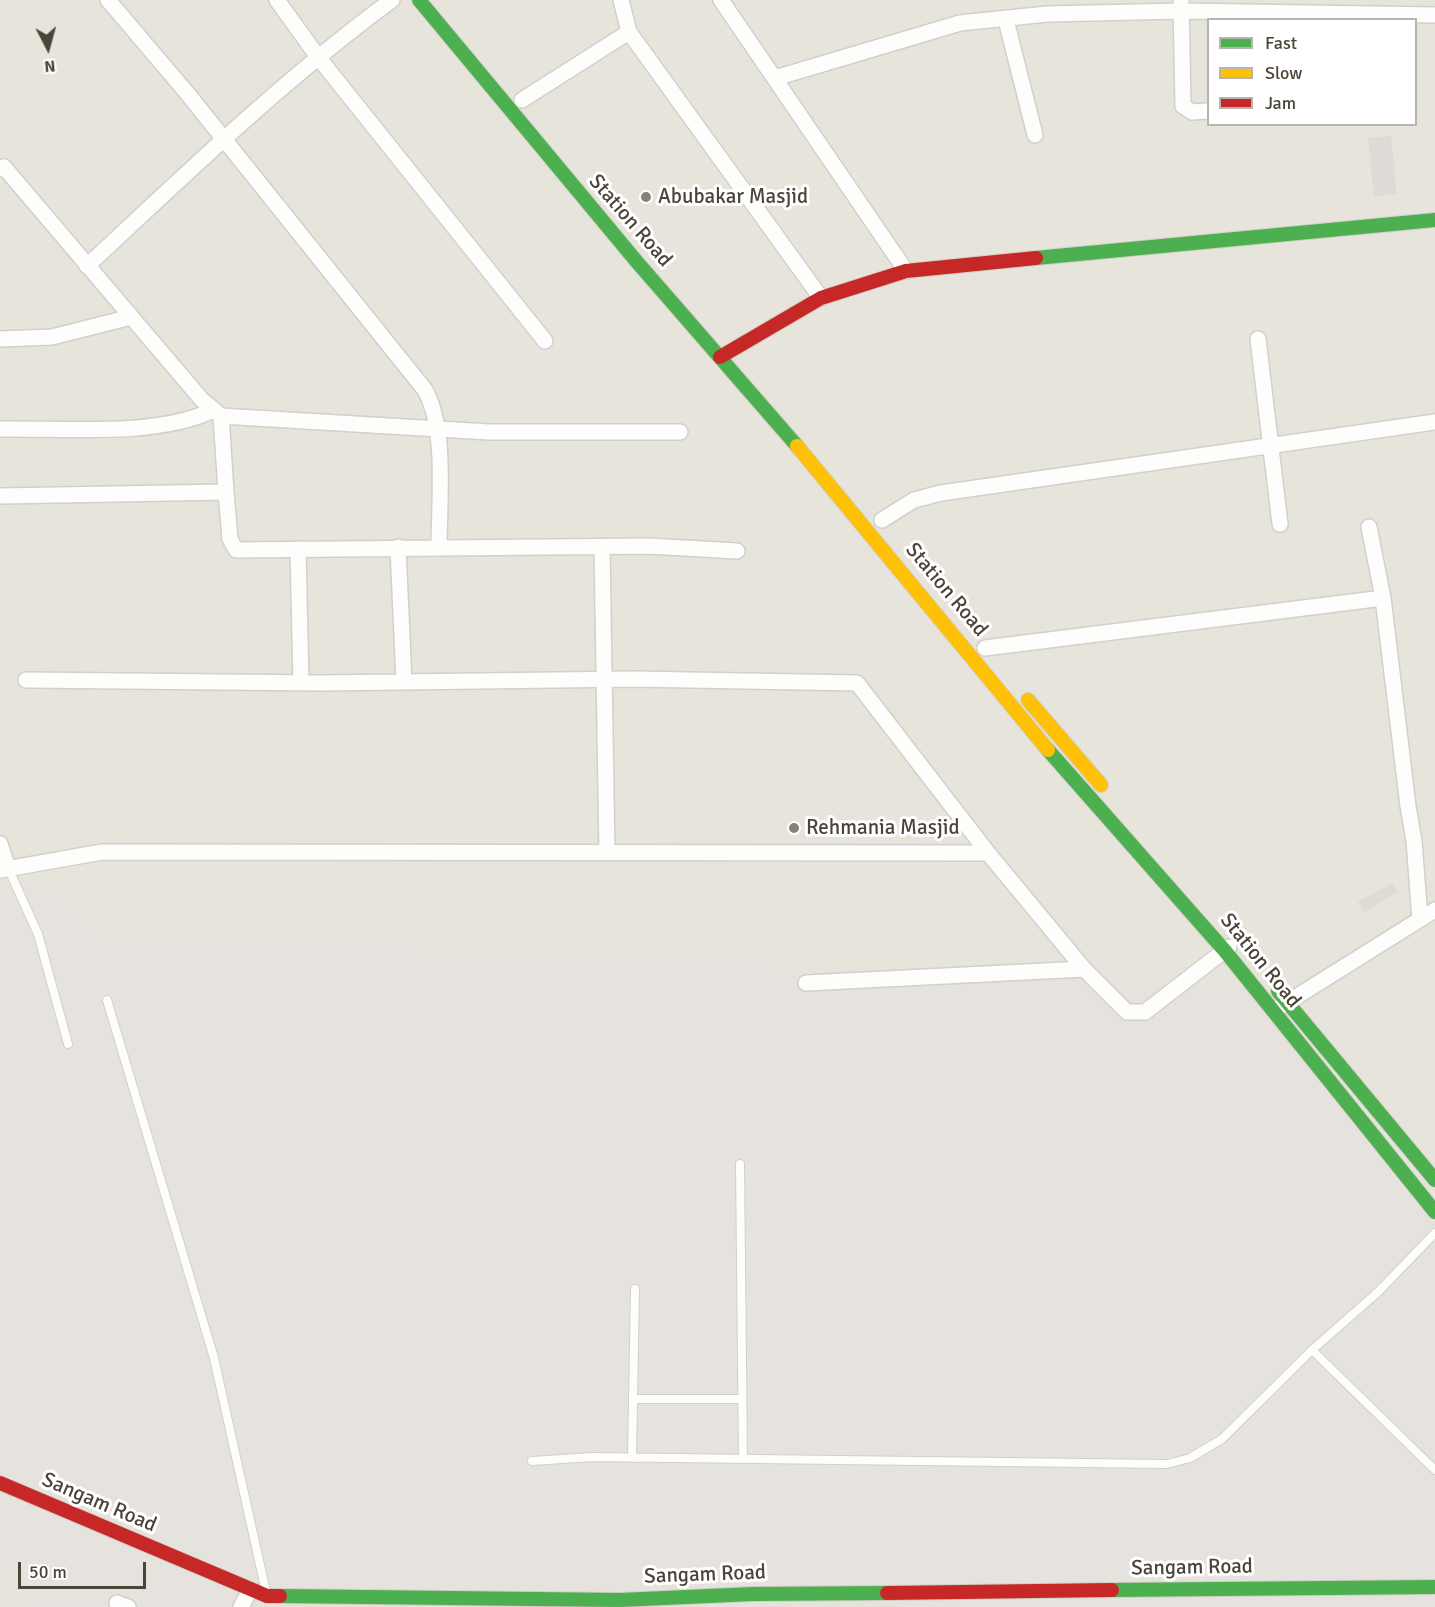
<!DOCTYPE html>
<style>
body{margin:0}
#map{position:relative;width:1435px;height:1607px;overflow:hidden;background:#f4f2ee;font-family:Signika,sans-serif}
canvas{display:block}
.legend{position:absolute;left:1207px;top:18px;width:210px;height:108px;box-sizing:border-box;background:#fff;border:2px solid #b7b4b0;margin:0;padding:8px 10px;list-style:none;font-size:18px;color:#4b4439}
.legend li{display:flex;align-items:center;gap:12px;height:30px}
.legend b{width:30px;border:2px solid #b7b4b0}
.north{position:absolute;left:18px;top:18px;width:60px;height:60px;-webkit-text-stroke:4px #fff;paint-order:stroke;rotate:174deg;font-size:16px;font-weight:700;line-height:24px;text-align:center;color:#4b4439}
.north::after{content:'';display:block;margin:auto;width:21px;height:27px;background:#4b4439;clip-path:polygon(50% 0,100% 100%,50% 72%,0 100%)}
.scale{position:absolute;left:18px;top:1562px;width:128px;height:27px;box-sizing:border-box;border:3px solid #4b4439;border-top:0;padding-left:8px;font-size:18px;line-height:21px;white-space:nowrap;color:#4b4439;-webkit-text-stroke:4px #fff;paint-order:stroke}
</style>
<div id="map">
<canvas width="1435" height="1607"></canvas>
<ul class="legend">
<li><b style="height:8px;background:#4caf50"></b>Fast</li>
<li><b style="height:8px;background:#ffc107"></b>Slow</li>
<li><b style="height:8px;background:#c62828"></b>Jam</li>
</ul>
<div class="north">N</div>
<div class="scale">50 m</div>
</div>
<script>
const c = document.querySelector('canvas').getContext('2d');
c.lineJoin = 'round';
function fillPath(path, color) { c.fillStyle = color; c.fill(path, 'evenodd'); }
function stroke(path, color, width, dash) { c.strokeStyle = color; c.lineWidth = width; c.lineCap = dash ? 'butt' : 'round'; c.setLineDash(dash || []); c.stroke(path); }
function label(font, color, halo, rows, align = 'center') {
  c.font = font + ' Signika,sans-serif'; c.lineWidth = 6; c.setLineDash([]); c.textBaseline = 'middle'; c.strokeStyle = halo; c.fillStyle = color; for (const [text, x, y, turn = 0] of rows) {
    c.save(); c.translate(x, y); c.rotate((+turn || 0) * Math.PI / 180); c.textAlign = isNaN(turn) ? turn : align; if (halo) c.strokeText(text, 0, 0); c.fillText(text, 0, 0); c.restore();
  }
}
fillPath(new Path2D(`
 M0,0h1435v1547l-1195,60h-240zM1208,20h208v104h-208z`), '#e7e4dc');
fillPath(new Path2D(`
 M50,882l52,50 1139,53 194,240v382h-1412l-23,-52v-660z`), '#e6e2de');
fillPath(new Path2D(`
 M1391,136l6,58 -23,2 -6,-58z
 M1392,883l6,9 -34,20 -6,-10z`), '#dedbd6');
const lane = new Path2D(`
 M8,868l30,66 30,110
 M107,1000l107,358 52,234
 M740,1164l3,295
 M1312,1350l123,120
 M633,1399h109
 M632,1458l3,-169
 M532,1461l60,-4 575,7 23,-6 32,-19 90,-89 66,-58 57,-59`);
const street = new Path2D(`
 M108,0l79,93 238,297c22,39 14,111 14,157
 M277,0l41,57 227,284
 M621,0l8,32 192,266
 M721,0l185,271
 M1181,0l2,106 9,6 16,-1
 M1006,20l29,115
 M775,78l185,-55 87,-9 134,-3 254,4
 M522,100l107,-68
 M0,169l4,-2 198,233 19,16 268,16h191
 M87,266c99,-92 196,-186 305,-266
 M0,339l52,-2 79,-20
 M1258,339l22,185
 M221,416l5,76
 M0,429c63,-1 156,8 211,-18
 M0,496l226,-4 4,47 6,11 413,-4 88,5
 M882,520l32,-20 27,-7 494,-71
 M1369,527l14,71 25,208 6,35 6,78
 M398,547l6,135
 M602,547l5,306
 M298,549l3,134
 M985,648l398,-50
 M26,680l295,3 313,-4 223,4 131,170 96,116 43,43h18l84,-65
 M0,844l8,24
 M0,870l102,-18 886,1
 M806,983l278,-14
 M1280,1007l155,-97
 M117,1603l11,4
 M241,1607l9,-17`);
const fast = new Path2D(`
 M419,0l218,262 160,184
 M1036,258l399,-38
 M1048,750l177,201 210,261
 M1278,991l157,189
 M1112,1590l323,-3
 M280,1596l340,4 133,-6 134,-1`);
const slow = new Path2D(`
 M797,446l251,304
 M1028,700l73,85`);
const jam = new Path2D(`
 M720,357l101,-59 85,-27 130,-13
 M0,1483l267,113h13
 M887,1593l225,-3`);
stroke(lane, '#d2d0cb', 10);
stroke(street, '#d2d0cb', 18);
stroke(fast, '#d3cfc5', 16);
stroke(slow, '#d3cfc5', 16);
stroke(jam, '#d3cfc5', 16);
stroke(lane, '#fdfdfc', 8);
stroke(street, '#fdfdfc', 15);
stroke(fast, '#4caf50', 14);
stroke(slow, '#ffc107', 14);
stroke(jam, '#c62828', 14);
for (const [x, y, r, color] of [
 [646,197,6,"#868178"],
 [794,828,6,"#868178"]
]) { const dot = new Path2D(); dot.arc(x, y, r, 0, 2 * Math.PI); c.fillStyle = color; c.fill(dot); stroke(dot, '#fff', 2); }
label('21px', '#4b4439', '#fff', [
 ["Abubakar Masjid",658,197],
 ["Rehmania Masjid",806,828]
], 'left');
label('21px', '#4b4439', '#fff', [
 ["Station Road",630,221,49],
 ["Station Road",946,590,50],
 ["Station Road",1260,961,51],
 ["Sangam Road",99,1503,23],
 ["Sangam Road",1192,1568,-1],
 ["Sangam Road",705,1575,-2]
]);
</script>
